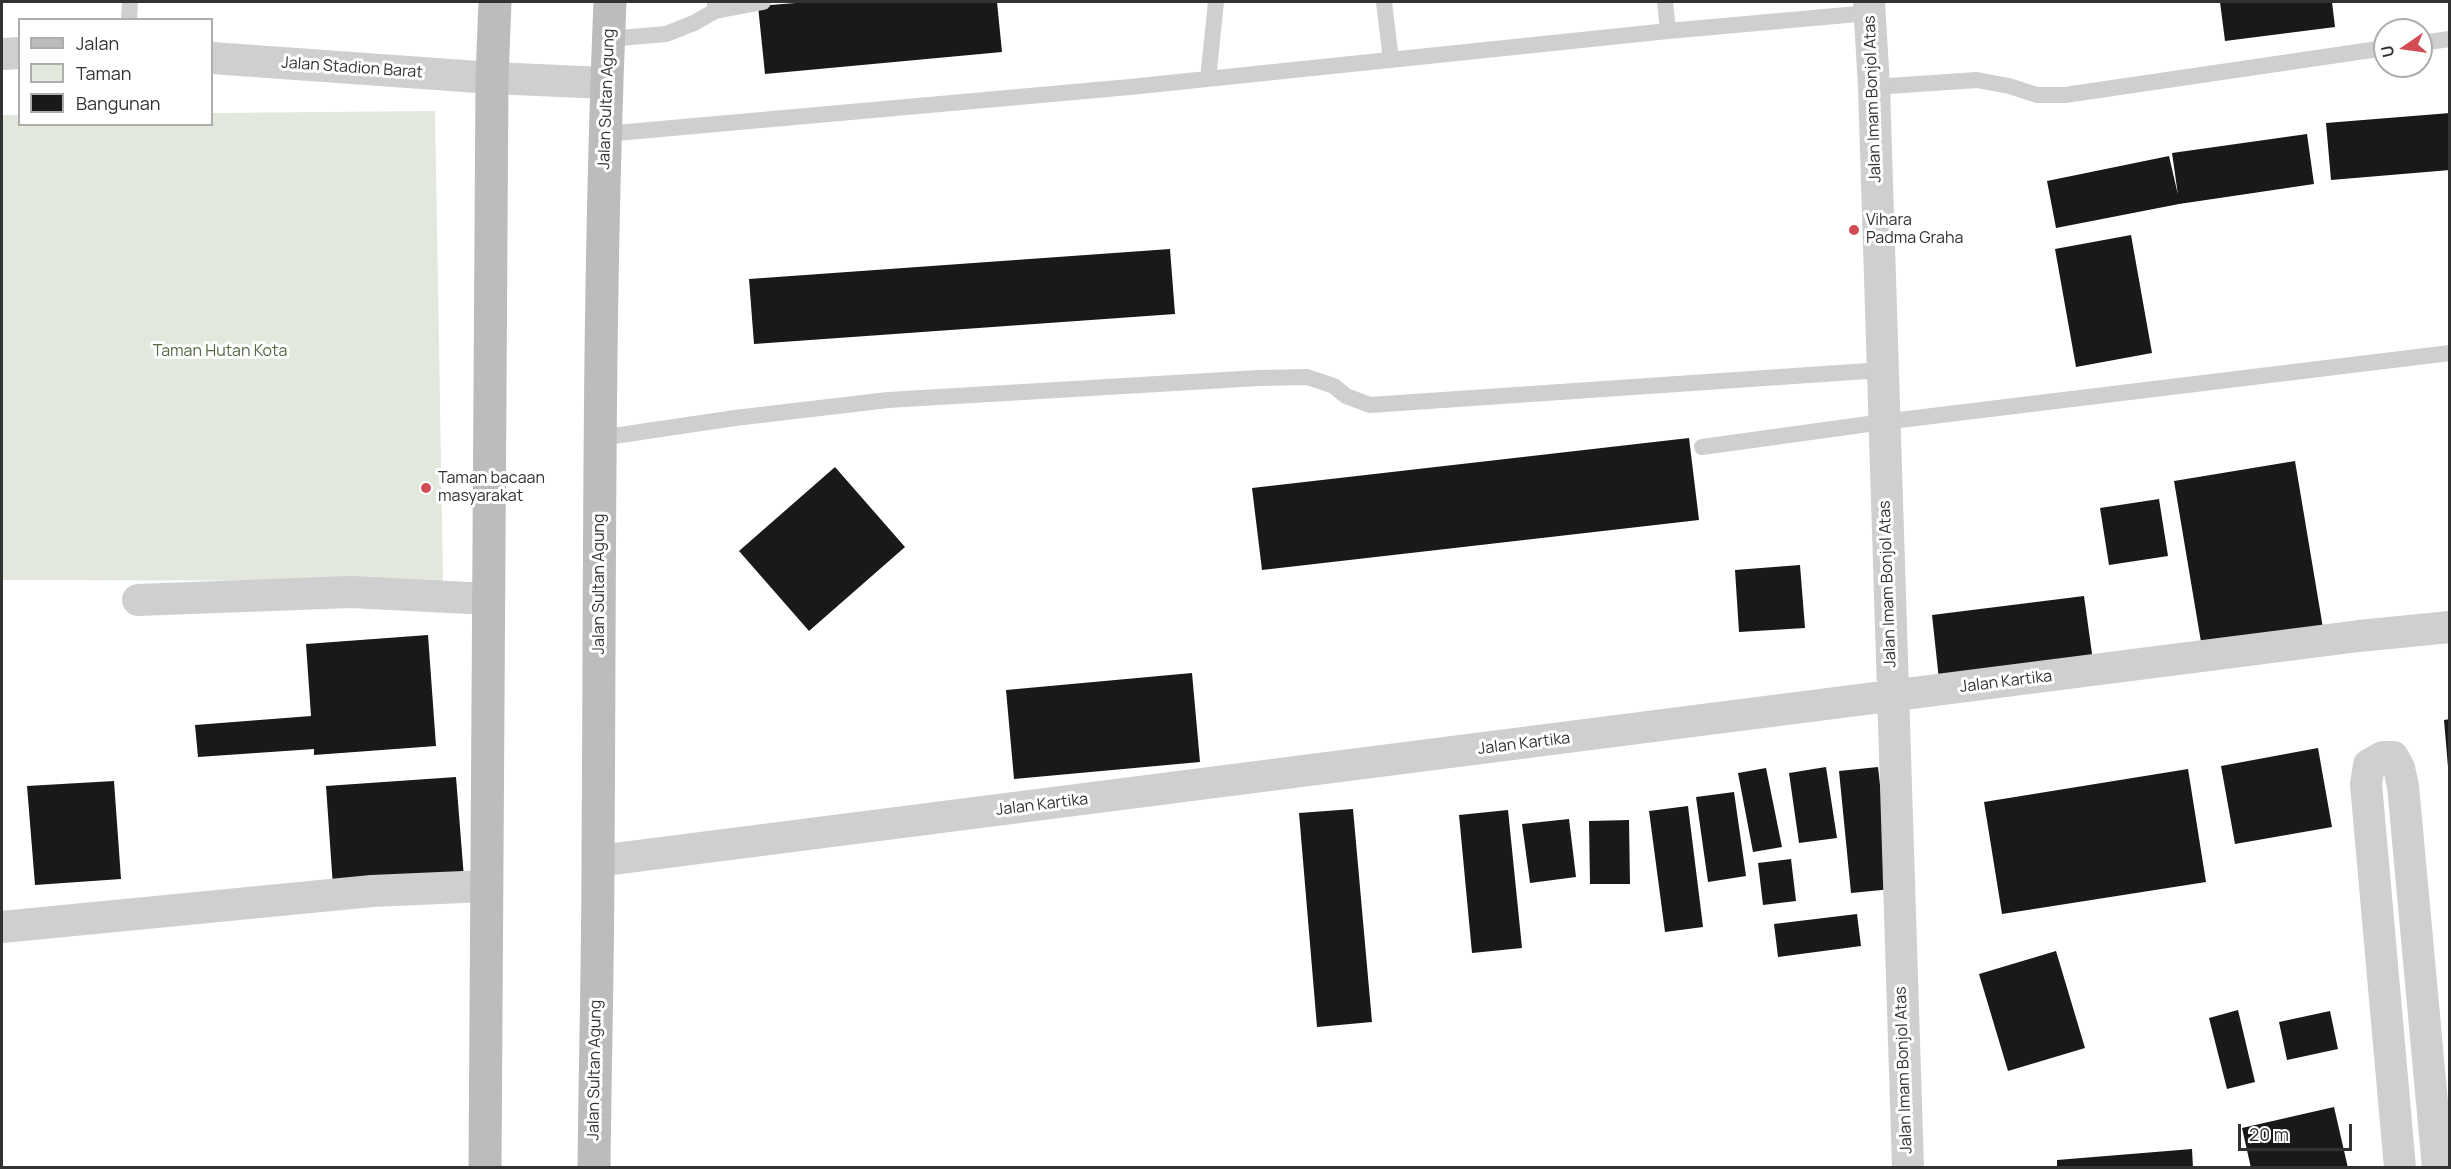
<!DOCTYPE html>
<style>
body{margin:0}
#map{position:relative;width:2451px;height:1169px;overflow:hidden;background:#fff;font-family:Manrope,sans-serif}
canvas{display:block}
.frame{position:absolute;inset:0;border:3px solid #323232;pointer-events:none}
.legend{position:absolute;left:18px;top:18px;width:195px;height:108px;box-sizing:border-box;background:#fff;border:2px solid #adadad;margin:0;padding:8px 10px;list-style:none;font-size:18px;color:#323232}
.legend li{display:flex;align-items:center;gap:12px;height:30px}
.legend b{width:30px;border:2px solid #adadad}
.north{position:absolute;left:2373px;top:18px;width:60px;height:60px;box-sizing:border-box;background:#fff;border:2px solid #adadad;border-radius:50%;rotate:257deg;font-size:16px;font-weight:700;line-height:24px;text-align:center;color:#323232}
.north::after{content:'';display:block;margin:auto;width:21px;height:27px;background:#d14c55;clip-path:polygon(50% 0,100% 100%,50% 72%,0 100%)}
.scale{position:absolute;left:2238px;top:1124px;width:114px;height:27px;box-sizing:border-box;border:3px solid #323232;border-top:0;padding-left:8px;font-size:18px;line-height:21px;white-space:nowrap;color:#323232;-webkit-text-stroke:4px #fff;paint-order:stroke}
</style>
<div id="map">
<canvas width="2451" height="1169"></canvas>
<div class="frame"></div>
<ul class="legend">
<li><b style="height:8px;background:#bcbcbc"></b>Jalan</li>
<li><b style="height:16px;background:#e2e8dc"></b>Taman</li>
<li><b style="height:16px;background:#191919"></b>Bangunan</li>
</ul>
<div class="north">U</div>
<div class="scale">20 m</div>
</div>
<script>
const c = document.querySelector('canvas').getContext('2d');
c.lineJoin = 'round';
function fillPath(path, color) { c.fillStyle = color; c.fill(path, 'evenodd'); }
function stroke(path, color, width, dash) { c.strokeStyle = color; c.lineWidth = width; c.lineCap = dash ? 'butt' : 'round'; c.setLineDash(dash || []); c.stroke(path); }
function label(font, color, halo, rows, align = 'center') {
  c.font = font + ' Manrope,sans-serif'; c.lineWidth = 6; c.setLineDash([]); c.textBaseline = 'middle'; c.strokeStyle = halo; c.fillStyle = color; for (const [text, x, y, turn = 0] of rows) {
    c.save(); c.translate(x, y); c.rotate((+turn || 0) * Math.PI / 180); c.textAlign = isNaN(turn) ? turn : align; if (halo) c.strokeText(text, 0, 0); c.fillText(text, 0, 0); c.restore();
  }
}
fillPath(new Path2D(`
 M435,111l8,470 -441,-1v-465h17l1,9h192v-11z`), '#e2e8dc');
fillPath(new Path2D(`
 M808,2h189l5,50 -237,22 -7,-68z
 M2220,2h112l3,25 -110,14z
 M2450,113v57l-119,10 -5,-57z
 M2307,134l7,50 -135,20 -123,24 -9,-47 122,-25 9,39 -6,-42z
 M2131,235l21,118 -76,14 -21,-118z
 M1170,249l5,65 -421,30 -5,-65z
 M1689,438l10,82 -437,50 -10,-82z
 M2295,461l28,167 -121,20 -28,-167z
 M835,467l70,80 -96,84 -70,-80z
 M2159,499l9,57 -59,9 -9,-57z
 M1800,565l5,63 -66,4 -4,-62z
 M2084,596l9,65 -154,19 -7,-65z
 M428,635l8,111 -122,9v-6l-116,8 -3,-32 116,-9 -5,-72z
 M1192,673l8,89 -186,17 -8,-89z
 M2450,719v48h-2l-4,-47z
 M2318,748l14,79 -97,17 -14,-78z
 M1826,767l11,71 -38,5 -10,-70z
 M1878,767l14,122 -41,4 -12,-122z
 M1766,768l16,79 -29,5 -15,-79z
 M2188,769l18,113 -204,32 -18,-112z
 M456,777l8,101 -131,9 -7,-101z
 M114,781l7,98 -86,6 -8,-99z
 M1734,792l12,84 -38,6 -12,-85z
 M1688,806l15,121 -38,5 -16,-121z
 M1353,809l19,213 -55,5 -18,-214z
 M1508,810l14,138 -50,5 -13,-138z
 M1569,819l7,58 -46,6 -8,-59z
 M1629,820l1,64h-40l-1,-63z
 M1791,859l5,42 -33,4 -5,-42z
 M1857,914l4,32 -83,11 -4,-33z
 M2056,951l29,97 -77,23 -29,-97z
 M2238,1010l17,72 -28,7 -18,-71z
 M2330,1011l8,38 -51,11 -8,-38z
 M2334,1107l14,61h-97l-9,-40z
 M2192,1149l1,19h-136v-8z`), '#191919');
stroke(new Path2D(`
 M1384,2l7,58
 M1665,2l3,29
 M715,11l48,-9
 M129,20l1,-18
 M608,39l58,-5 28,-11 21,-12v-9
 M2421,43l29,-4
 M1208,79l8,-77
 M1874,87l103,-7 32,6 28,9h28l320,-47
 M605,134l525,-47 538,-56 201,-18
 M600,438l135,-20 153,-18 371,-22 48,-1 27,9 12,10 24,9 512,-35
 M1702,447l181,-25 567,-69`), '#cfcfcf', 16);
stroke(new Path2D(`
 M1869,2l5,85 34,1081
 M2,54l18,-1
 M212,58l280,20 114,5
 M138,600l213,-8 138,7
 M598,861l1761,-225 91,-9
 M2,927l370,-36 114,-5
 M2400,1168l-34,-384 3,-19 14,-8h10l6,11 4,18 35,382`), '#cfcfcf', 32);
stroke(new Path2D(`
 M485,1168l7,-1090 3,-76
 M594,1168c1,-104 4,-208 4,-311 2,-285 0,-571 12,-855`), '#bcbcbc', 33);
for (const [x, y, r, color] of [
 [1854,230,6,"#d14c55"],
 [426,488,6,"#d14c55"]
]) { const dot = new Path2D(); dot.arc(x, y, r, 0, 2 * Math.PI); c.fillStyle = color; c.fill(dot); stroke(dot, '#fff', 2); }
label('16px', '#323232', '#fff', [
 ["Jalan Stadion Barat",352,68,4],
 ["Jalan Sultan Agung",607,99,-88],
 ["Jalan Imam Bonjol Atas",1873,99,-92],
 ["Jalan Sultan Agung",600,584,-90],
 ["Jalan Imam Bonjol Atas",1888,584,-92],
 ["Jalan Kartika",2006,682,-7],
 ["Jalan Kartika",1524,744,-7],
 ["Jalan Kartika",1042,805,-7],
 ["Jalan Sultan Agung",595,1070,-89],
 ["Jalan Imam Bonjol Atas",1904,1070,-92]
]);
label('16px', '#323232', '#fff', [
 ["Vihara",1866,221],
 ["Padma Graha",1866,239],
 ["Taman bacaan",438,479],
 ["masyarakat",438,497]
], 'left');
label('16px', '#556944', '#fff', [
 ["Taman Hutan Kota",220,352]
]);
</script>
